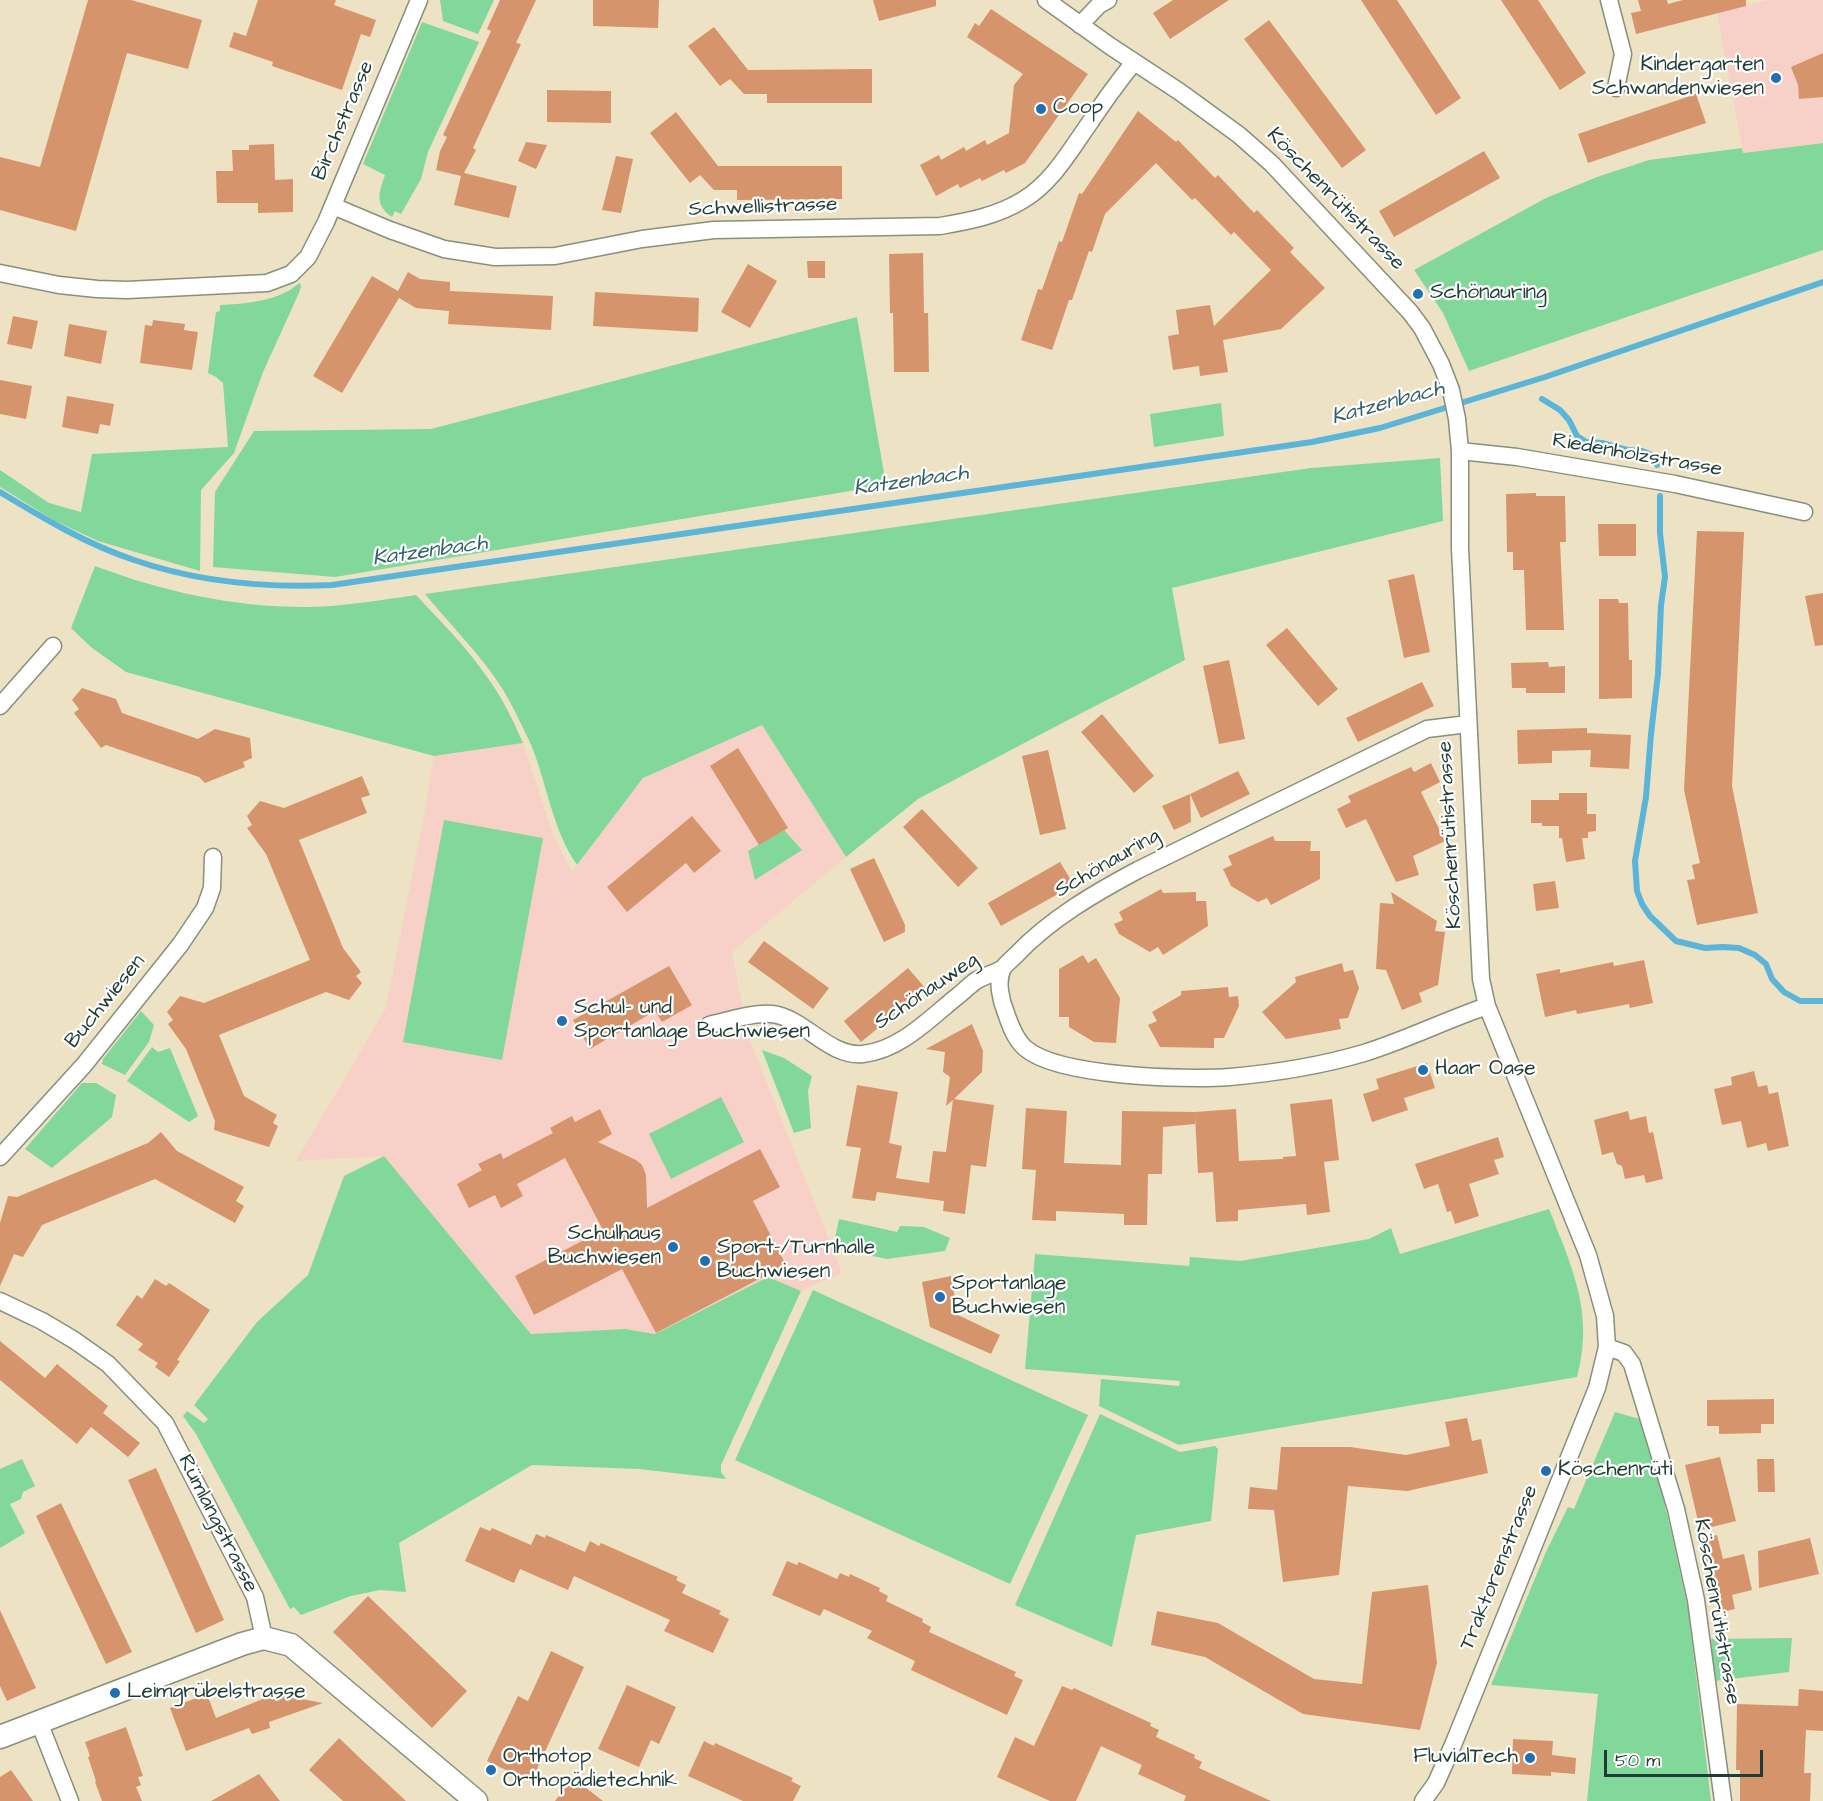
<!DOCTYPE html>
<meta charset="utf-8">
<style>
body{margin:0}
#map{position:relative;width:1823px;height:1801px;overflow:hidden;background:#eee2c4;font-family:"Architects Daughter",sans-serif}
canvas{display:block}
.scale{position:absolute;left:1604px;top:1750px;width:159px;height:27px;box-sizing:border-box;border:3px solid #1f3d34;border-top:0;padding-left:8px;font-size:18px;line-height:21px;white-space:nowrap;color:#1f3d34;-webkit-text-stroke:4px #fff;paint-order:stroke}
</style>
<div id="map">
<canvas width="1823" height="1801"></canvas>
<div class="scale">50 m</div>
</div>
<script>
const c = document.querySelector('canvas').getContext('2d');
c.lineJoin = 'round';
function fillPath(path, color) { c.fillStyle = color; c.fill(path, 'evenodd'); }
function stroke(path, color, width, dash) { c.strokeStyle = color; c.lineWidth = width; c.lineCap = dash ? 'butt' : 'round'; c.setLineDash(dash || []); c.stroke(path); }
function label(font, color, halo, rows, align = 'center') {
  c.font = font + ' "Architects Daughter",sans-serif'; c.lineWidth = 4.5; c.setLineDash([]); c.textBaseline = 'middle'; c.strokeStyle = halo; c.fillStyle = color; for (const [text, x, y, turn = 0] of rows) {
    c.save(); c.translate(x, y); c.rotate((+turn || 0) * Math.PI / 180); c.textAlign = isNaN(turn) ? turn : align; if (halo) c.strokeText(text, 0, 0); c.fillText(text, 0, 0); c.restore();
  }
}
fillPath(new Path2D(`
 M1769,0h54v143l-80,10 -26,-140z
 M762,725l84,132 -114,95 16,83 94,238 -41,18 -33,-14 -113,57 -30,-5 -94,5 -147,-178 -88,5 90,-153 39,-197 9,-55 89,-13 30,92 19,37 71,-94z`), '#f7d1c7');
fillPath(new Path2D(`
 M440,0h54l-16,34 -35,-13z
 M422,22l57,20 -51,110 -7,27 -20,35 -6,-3 -3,6c-18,-12 -13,-25 -7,-42l-22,-11z
 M1823,143v107l-354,121 -26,-58 -29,-43 132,-72 51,-21 52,-17 93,-12 1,5z
 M300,283l1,4 -2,6 -36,79 -29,81 -33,37 -1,81 -102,-30 -43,-20 -55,-34v-17l49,33 32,9 11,-58 136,-7 -5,-64 -7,-6 -8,-4 8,-61 4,-1v-6c22,-1 48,-3 68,-14 4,-2 8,-6 12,-8z
 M857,317l29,168 -551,92 -122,-10 2,-75 39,-61 177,-2z
 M1221,403l3,33 -70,11 -4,-33z
 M1440,458l3,63 -271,67 13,72 -117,60 -150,79 -72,58 -84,-132 -119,53 -66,87c-26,-38 -30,-84 -48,-125 -11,-22 -21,-45 -36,-65 -20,-28 -46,-54 -68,-81l886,-126z
 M95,566c69,26 142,42 216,41 35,-1 70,-7 105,-12 24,26 51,52 71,82 15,20 26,43 36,66l-89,13 -308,-84 -34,-24 -21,-20z
 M444,820l99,18 -41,222 -99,-18z
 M784,830l18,20 -47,30 -7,-29z
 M141,1011l13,14 -5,17 -24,33 -23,-11 1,-5z
 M152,1047l6,5 12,-4 28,68 -9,6 -62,-41z
 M762,1050l22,8 28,18 -4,15 3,37 -17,5z
 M82,1083h14l20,12 -4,22 -60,51 -27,-19z
 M721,1097l23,45 -73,37 -22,-45z
 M384,1156l147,178 94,-5 30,5 113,-57 33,14 -80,174v7l5,7 -87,-10 -107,-4 -133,78 7,49 -26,-2 -29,6 -50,19 -7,-8 -4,2 -94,-175 -13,-18 4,-5 17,12 4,-4 -14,-14 63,-83 51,-47 36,-99z
 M1549,1209c5,11 9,24 14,35 18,47 27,84 14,133l-398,68 -80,-39 2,-27 78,7 1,-5 -155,-12 10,-115 154,12 1,-9 50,4 129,-22 22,-11 9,26z
 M839,1219l58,13 3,-6h3l21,1 26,11 -5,13 -58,8 -54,-11z
 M813,1290l275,125 -78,169 -275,-124z
 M1615,1412l28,8 25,98 20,90 23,193h-124l11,-107 -107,-9 54,-131 23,-47 6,2z
 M1100,1414l80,38 35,-6 3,3 -7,72 -75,14 -24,112 -97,-42z
 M22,1459l13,27 -12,6 -2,7 -11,5 15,29 -25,15v-79z
 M1792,1638l-3,34 -75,9 -3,-42z`), '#82d89b');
stroke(new Path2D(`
 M1542,399l18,11 9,10 8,16 9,6 16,1 25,7 15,1 10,4 5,10
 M0,492c43,26 86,52 134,68 63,22 131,28 198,25l980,-143 68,-14 165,-51 278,-95
 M1660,496v37l5,44 -4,28 -3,69 -7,60 -5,63 -11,64 2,30 5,13 8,12 26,25 29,7 18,-1 16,1 16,7 11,9 6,15 12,13 16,9h23`), '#5bb5d8', 6);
fillPath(new Path2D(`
 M88,0h43l71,20 -14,49 -61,-16 -51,178 -76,-21v-53l40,10z
 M258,0h78l-2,5 42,15 -6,17 -9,-3 -19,56 -70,-24 1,-4 -44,-15 5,-15 12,4z
 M500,0h36l-20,43 5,1 -48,104 3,2 -12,23 53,13 -8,32 -55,-13 7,-29 -25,-6 4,-19 7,-14 -4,-2 48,-104 -4,-2z
 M593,0h66l-1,28 -65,-2z
 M873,0h63v6l-57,15z
 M1173,0h56l-59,39 -17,-26z
 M1361,0h36l64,98 -25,17z
 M1501,0h37l48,73 -26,17z
 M1638,0h29l1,4 15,-4h63v6l-110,28 -5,-21 10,-2z
 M991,9l97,65 -63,89 -19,10 -2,-3 -22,11 -2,-3 -20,10 -2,-4 -22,12 -16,-31 19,-10 2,5 23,-13 2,4 19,-11 2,5 22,-12 5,-48 9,-11 -56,-37 8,-14 4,3z
 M1269,20l97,130 -24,18 -98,-129z
 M714,27l34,43 124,-1v34h-105v-9h-23l-14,-15 -10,7 -32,-40z
 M1823,53v44l-24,2 -1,-14 -7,-18z
 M547,90l64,1v32l-64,-1z
 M1696,94l10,29 -118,40 -10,-29z
 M1138,111l38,31 2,-2 37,38 3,-3 36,38 3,-3 37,38 -4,4 35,36 -44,41 -58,11 5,32 -28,4 -1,-10 -26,4 -5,-34 11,-2 -3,-24 34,-5 4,21 57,-56 -37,-38 -3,3 -36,-37 -3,2 -36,-37 -51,51 -13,38 -3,-1 -17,49h-3l-17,50 -31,-10 17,-51 4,1 17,-49 3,1 17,-49 3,1z
 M676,112l42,54h124v33l-105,1v-10h-23l-14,-15 -10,8 -40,-50z
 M526,142l21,3 -11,24 -18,-8z
 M274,144l1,36 18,-1v33l-35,1v-10h-41l-1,-32h17l-1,-21h17v-5z
 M1484,151l16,27 -106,59 -15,-26z
 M616,156l17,3 -12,54 -19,-3z
 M923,253l1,60h4l1,59h-35l-1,-59h-3l-1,-59z
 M807,261h18v17h-17z
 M748,264l29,17 -27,47 -29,-16z
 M408,272l12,7 30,3v9l103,5 -2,34 -103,-6 1,-13 -33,-3 -17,-10 -57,95 -29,-17 59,-100 26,15z
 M595,292l104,6 -1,32 -1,2 -104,-6z
 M13,316l25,5 -6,28 -25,-5z
 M153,320l32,4 -1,6 14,2 -6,38 -52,-7 5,-38 7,1z
 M69,324l38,7 -6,33 -37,-8z
 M0,380l32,6 -6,33 -26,-5z
 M67,396l47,8 -4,22 -10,-2 -2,10 -36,-7z
 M1536,493v3h29l1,46h-6l4,88h-38l-2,-60h-11v-18h-6l-1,-58z
 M1598,524h38v32h-37z
 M1697,531l47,1 -12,254 26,127 -61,12 -10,-45 8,-1 -3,-14 8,-2 -16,-73z
 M1414,574l16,78 -26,6 -16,-78z
 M1823,593v52l-8,1 -10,-50z
 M1599,599h19l1,4h9l1,57h3v38l-33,1z
 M1287,628l51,61 -20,17 -52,-61z
 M1229,660l16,79 -26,5 -16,-78z
 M1548,662l1,5 16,-1v27h-39v-5h-14l-1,-25z
 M1422,682l12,24 -76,36 -12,-24z
 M82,688l34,11 6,14 76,26 17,-10 35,9 2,20 -9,4 2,5 -40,16 -6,-6 -93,-32 -5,3 -27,-35 5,-4 -7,-9z
 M1102,714l52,62 -20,17 -53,-61z
 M1587,728v5l44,2 -2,34 -39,-2 1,-17 -39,1v12l-34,1 -1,-34z
 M738,748l50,80 -29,17 -49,-79z
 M1048,750l18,79 -26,6 -18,-79z
 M1431,763l9,19 -19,10 24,49 -32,15 6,19 -23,7 -30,-63 -20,9 -9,-19 14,-7 -3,-6 63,-29 3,5z
 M1238,771l12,23 -49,24 -11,-24z
 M362,776l8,19 -9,3 6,15 -68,27 44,108 18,24 -5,4 6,7 -13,17 -23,-8 -107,43 25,61 33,19 -4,8 5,3 -9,21 -55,-17 1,-9 -29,-72 -18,-25 5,-4 -6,-8 13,-16 24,7 106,-43 -44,-106 -19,-26 5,-3 -5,-9 13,-15 24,7z
 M1559,793h28v21h9v17l-8,1v6h-6l3,21 -19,3 -4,-24h-3v-12h-17v-3h-11v-23h28z
 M1190,794l1,28 -17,8 -12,-24z
 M922,809l56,59 -20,19 -55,-60z
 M692,816l29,35 -27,22 -8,-10 -59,49 -20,-25z
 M1273,836l2,5h36l-1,10h10v28l-49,26 -4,-7 -9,4 -27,-16 -8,-17 9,-4 -4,-9z
 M874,858l31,67v7l-21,10 -34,-73z
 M1060,862l14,23 -73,41 -13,-23z
 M1555,881l4,27 -23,3 -3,-27z
 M1161,889l2,4 33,-1v9h10l2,25 -45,29 -5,-8 -8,5 -31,-18 -5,-10 9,-4 -4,-8z
 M1391,892l46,29 -2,10 10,1 -7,53 -19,8 3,9 -20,8 -16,-40 -10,-1 4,-66 14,1z
 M764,941l65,47 -16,21 -65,-47z
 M1083,955l5,8 8,-5 24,40 -4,45 -22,-1 -25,-15v-10h-10v-48z
 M1644,960l9,43 -23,5 -1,-4 -52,10 -1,-4 -31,7 -9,-43 24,-5v4l53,-11 1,4z
 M1342,963l2,9 9,-2 6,18 -11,30 -9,1 2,10 -55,10 -24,-27 34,-30 -1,-5z
 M669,966l23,39 -30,17 -7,-11 -65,38 -17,-29z
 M908,968l18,21 -65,53 -17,-21z
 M1228,987l1,10 9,-1 1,10 -15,32h-10v10l-54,-1 -12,-22 9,-4 -5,-9 29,-17v-4z
 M972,1024l11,27 -1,21 -28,27 40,6 -8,62 -15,-2 -6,49 -22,-3 1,-10 -67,-9 -2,9 -23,-3 9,-50 -15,-2 11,-61 41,7 -9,51 13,3 -6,32 33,5 4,-32 13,1 7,-52 -7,6 4,-29 -7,-5 2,-20 -19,-3z
 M1427,1063l8,25 -31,10 4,12 -36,12 -9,-28 16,-5 -3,-10z
 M1754,1071l4,16 9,-2 2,9 9,-2 11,54 -21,5 -2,-8 -19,5 -6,-27 -19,4 -8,-36 18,-4 -1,-8z
 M1332,1099l7,61 -15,2 6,50 -23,3 -1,-11 -68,6v11l-22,1 -3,-50 -15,1 -3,-57v8l-32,3 -1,47h-14l-1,51h-23v-11l-68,-3v10l-24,-1 4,-50 -14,-1 4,-61 41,3 -3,52 57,2 1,-54 73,1 41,-3 3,52 44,-2v-2l13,-1 -6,-52z
 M600,1109l12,25 -14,8 38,18 6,5 4,10 1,33 113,-59 20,38 -27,14 33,64 -130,68 -34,-64 -88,46 -19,-39 88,-46 -38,-72 -48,26 6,12 -22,12 -6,-13 -26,13 -12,-24 25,-14 -4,-6 23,-11 2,6 50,-26 -3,-5 22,-12 3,6z
 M1628,1111l2,9 16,-4 3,17 4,-1 10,47 -17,4 -2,-8 -19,4 -3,-13 -5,-2 -4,-12 -11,3 -8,-35z
 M161,1132l16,19 67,36 -8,14 8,5 -9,17 -80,-44 -113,46 -19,32 -9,-3 -14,32v-63l8,-27 9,1 131,-54z
 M1498,1137l6,20 -10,3 5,14 -30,10 10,32 -24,8 -4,-13 -4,1 -9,-28 -14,5 -9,-25z
 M951,1276l7,39 42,20 -9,19 -61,-27 -8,-45z
 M155,1279l11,7 3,-3 41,27 -33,50 3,1 -11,16 -14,-10 3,-4 -20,-13 5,-6 -27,-19 21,-30 5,4z
 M0,1341l45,37 12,-14 51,42 -5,7 37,30 -12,14 -37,-30 -14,17 -77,-64z
 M1774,1399v25h-13v9l-42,1v-8h-12v-26z
 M1467,1418l5,23 9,-2 7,34 -81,18 -59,-5 -9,89 -56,7 -9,-72 -26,-1 2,-22 27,3 4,-43h69l56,8 44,-9 -5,-24z
 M1720,1457l16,64 -36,9 -15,-65z
 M1757,1459h17l1,33h-17z
 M156,1468l68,152 -28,13 -68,-153z
 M61,1503l71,149 -26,12 -70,-148z
 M480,1527l10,4 2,-3 39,17 5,-11 9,4 1,-3 39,17 5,-11 9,5 2,-3 77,34 -2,3 10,5 -4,8 39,18 -2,3 10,5 -16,34 -49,-22 6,-11 -96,-44 -6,14 -48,-21 -6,14 -49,-22z
 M1717,1535l6,24 21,-5 8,36 -20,5 3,14 -17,4 -18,-74z
 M1810,1538l9,36 -60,14 -1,-37z
 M787,1561l10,4 2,-3 38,17 3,-6 9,4 1,-3 30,14 -1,3 9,5 -2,5 37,18 -1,3 9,5 -2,5 87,40 -2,4 9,4 -16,35 -96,-45 4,-9 -48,-23 5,-7 -48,-22 -4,7 -48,-21z
 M1428,1585l9,78 -17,67 -117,-16 -98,-57 -54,-12 6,-34 61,12 96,56 48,5 10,-92z
 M368,1596l99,95 -35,37 -99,-96z
 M0,1610l36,78 -29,13 -7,-15z
 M551,1651l33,16 -53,115 -44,-21 31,-65 10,5z
 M627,1685l49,22 -17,37 -8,-4 -12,27 -41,-18z
 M1062,1686l10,4 2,-2 77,35 -1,3 9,4 -3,7 39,18 -1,3 8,4 -3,6 72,33h-87l2,-5 -48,-22 4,-9 -41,-19 -25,55h-26l-53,-24 18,-40 19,9z
 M1799,1689l24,2v40l-17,-1 -2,43h7l-1,28h-70v-31h-4l1,-66 61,2z
 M207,1694l9,24 59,-24 48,9 -54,19 1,6 -18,6 -3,-6 -63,23 -16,-43z
 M126,1727l17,49 -5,1 3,8 -5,2 6,14h-40l-7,-19 1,-1 -8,-24 2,-1 -5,-14z
 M339,1738l23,22 44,41h-63l-34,-31z
 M1513,1739l40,2 -1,14 24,3 -1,16 -24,-2v4l-39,-2z
 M704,1741l10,5 1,-3 78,35 -2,3 10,5 -8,15h-50l-55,-25z
 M11,1770l22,31h-33v-24z
 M259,1774l21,27h-69z
 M573,1778l30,23h-48z`), '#d6946c');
const street = new Path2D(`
 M1046,0l64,46 70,46 59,43 33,29 138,148 12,16 19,36 10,26 6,29 3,32v97l21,431 6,27 101,249 17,61 2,31 -10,41 -84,209 -60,148 -17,38 -13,18
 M1609,0l14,54 -7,34
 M1080,25l19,-20 9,-5
 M333,206l57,24 54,19 51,8 60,-1 87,-17 72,-9 226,-4c29,-5 57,-10 83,-26 30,-18 48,-51 68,-79 13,-20 28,-40 43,-59
 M0,273l59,12 38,4 30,1 140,-7 24,-9 17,-17 18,-35 93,-222
 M1460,451l57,6 158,27 129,28
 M0,706l53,-60
 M1468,724l-41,5 -289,141c-43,23 -88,49 -122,85 -4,4 -10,9 -13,13 -7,13 -2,33 3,45 4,12 9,26 19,35 33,29 160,32 205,29 45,-4 90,-11 134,-24 42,-13 82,-33 123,-47
 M709,1025c18,-4 45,-13 63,-11 33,4 56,43 91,40 38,-4 68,-37 96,-59 6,-5 12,-11 18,-15 8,-4 17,-7 25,-11
 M0,1157l84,-92 96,-120 25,-37 7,-20 1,-31
 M0,1301l42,20 32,19 34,24 57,59 90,174 9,41
 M1607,1347l17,6 8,11 44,145 20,91 27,201
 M39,1722l31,79`);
const secondary = new Path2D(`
 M0,1737l242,-93 22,-6 27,7 185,156`);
stroke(street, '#86907c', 19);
stroke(secondary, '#86907c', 25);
stroke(street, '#fff', 16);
stroke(secondary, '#fff', 22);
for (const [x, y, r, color] of [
 [1776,78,6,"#1f6fb2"],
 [1041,109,6,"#1f6fb2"],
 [1418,294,6,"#1f6fb2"],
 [562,1021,6,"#1f6fb2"],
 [1423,1070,6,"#1f6fb2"],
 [673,1247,6,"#1f6fb2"],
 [705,1261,6,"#1f6fb2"],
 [940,1297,6,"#1f6fb2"],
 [1546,1471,6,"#1f6fb2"],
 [115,1693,6,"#1f6fb2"],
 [1530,1758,6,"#1f6fb2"],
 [491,1770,6,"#1f6fb2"]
]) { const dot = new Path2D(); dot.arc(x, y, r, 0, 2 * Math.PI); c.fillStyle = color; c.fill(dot); stroke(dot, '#fff', 2); }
label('21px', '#1f3d34', '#fff', [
 ["Kindergarten",1764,66,"right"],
 ["Schwandenwiesen",1764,90,"right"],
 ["Coop",1053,109],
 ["Schönauring",1430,294],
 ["Schul- und",574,1009],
 ["Sportanlage Buchwiesen",574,1033],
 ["Haar Oase",1435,1070],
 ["Schulhaus",661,1235,"right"],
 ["Buchwiesen",661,1259,"right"],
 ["Sport-/Turnhalle",717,1249],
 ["Buchwiesen",717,1273],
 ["Sportanlage",952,1285],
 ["Buchwiesen",952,1309],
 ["Köschenrüti",1558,1471],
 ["Leimgrübelstrasse",127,1693],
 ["Orthotop",503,1758],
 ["Orthopädietechnik",503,1782],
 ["FluvialTech",1518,1758,"right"]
], 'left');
label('21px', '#1f3d34', '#fff', [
 ["Birchstrasse",344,121,-67],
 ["Köschenrütistrasse",1335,200,46],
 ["Schwellistrasse",763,208,-2],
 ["Riedenholzstrasse",1637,456,10],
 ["Köschenrütistrasse",1451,835,-93],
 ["Schönauring",1108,864,-30],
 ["Schönauweg",927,992,-34],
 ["Buchwiesen",106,1002,-51],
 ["Rümlangstrasse",217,1524,63],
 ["Traktorenstrasse",1500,1568,-68],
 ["Köschenrütistrasse",1716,1612,80]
]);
label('italic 22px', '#316165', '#fff', [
 ["Katzenbach",1388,404,-15],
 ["Katzenbach",911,482,-8],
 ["Katzenbach",430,552,-8]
]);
</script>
